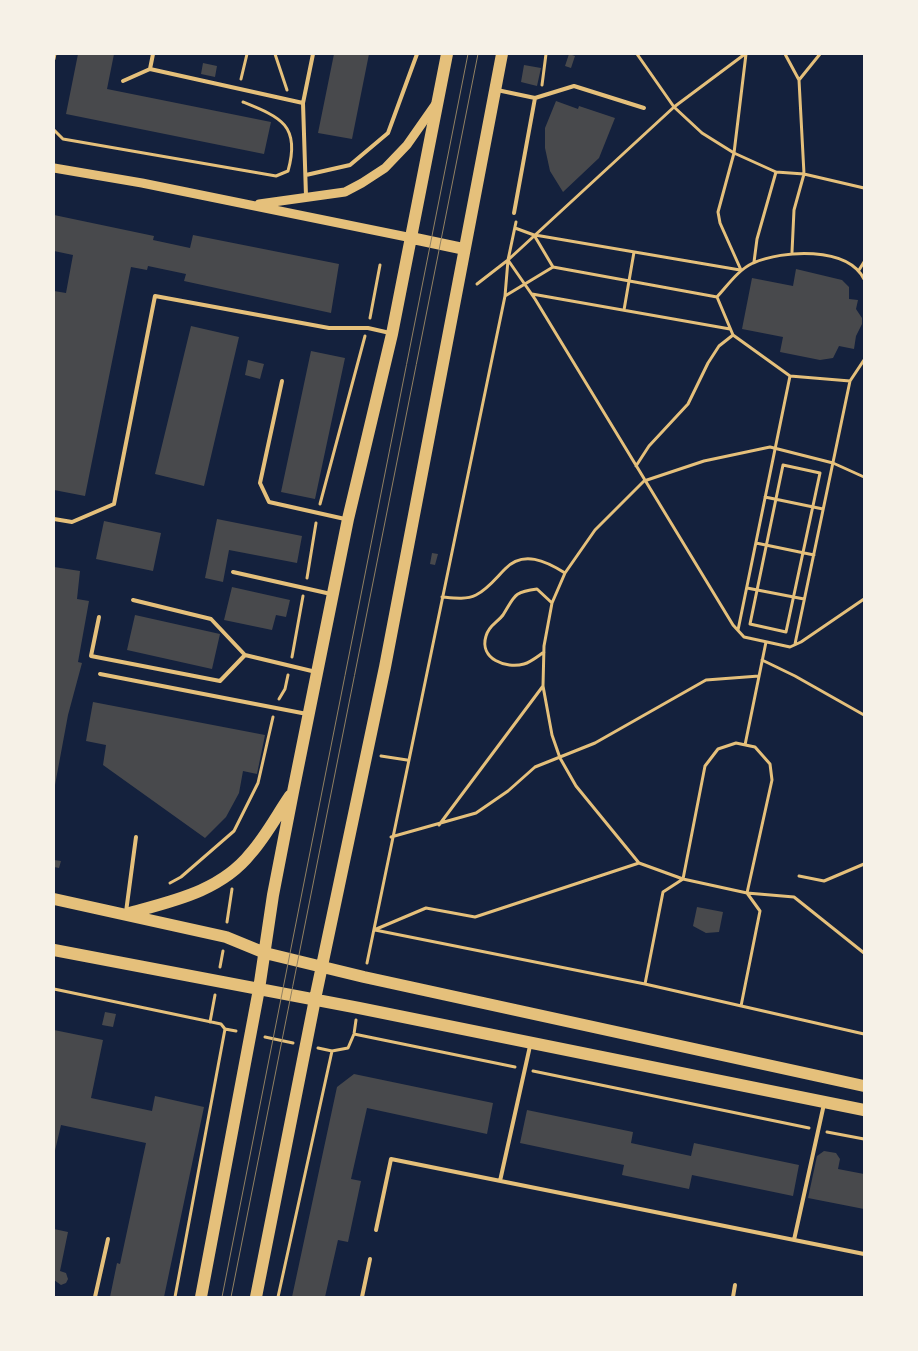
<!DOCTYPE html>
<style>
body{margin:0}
#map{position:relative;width:918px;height:1351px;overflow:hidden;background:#14213d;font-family:"Alegreya Sans",sans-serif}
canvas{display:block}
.frame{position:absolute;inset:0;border:55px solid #f6f1e7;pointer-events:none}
</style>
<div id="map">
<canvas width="918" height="1351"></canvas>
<div class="frame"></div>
</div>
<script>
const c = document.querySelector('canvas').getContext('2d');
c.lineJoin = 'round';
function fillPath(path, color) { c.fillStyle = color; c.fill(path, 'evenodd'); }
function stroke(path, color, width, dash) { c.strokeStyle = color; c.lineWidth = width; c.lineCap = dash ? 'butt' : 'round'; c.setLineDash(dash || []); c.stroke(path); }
fillPath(new Path2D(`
 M78,54h36l-7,35 164,33 -7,32 -198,-40z
 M334,54h35l-17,85 -34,-6z
 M569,54l6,2 -4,12 -6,-2z
 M203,63l14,3 -2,11 -14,-3z
 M524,65l17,3 -4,18 -16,-4z
 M556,101l22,8 1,-3 36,12 -16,40 -36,34 -13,-21 -5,-23v-20z
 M54,215l100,21 -1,4 37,8 3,-13 146,29 -8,49 -147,-32 2,-7 -38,-8 -1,4 -16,-3 -46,229 -31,-6v-199l12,2 7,-38 -19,-4z
 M796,269l46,11 7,7v12l9,1 -2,9 6,9v6l-6,12 -2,13 -15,-3 -6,12 -13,2 -40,-8 3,-15 -41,-8 10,-51 41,8z
 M191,326l48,11 -35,149 -49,-12z
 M311,351l34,7 -30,141 -34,-7z
 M248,360l16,4 -4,15 -15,-4z
 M217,519l85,17 -5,27 -68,-13 -6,32 -18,-4z
 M104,521l57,12 -8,38 -57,-12z
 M432,553l6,1 -3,11 -5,-1z
 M54,567l26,4 -3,28 12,2 -11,61 4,1 -14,52 -13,70z
 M232,587l58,13 -4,17 -10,-2 -4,15 -48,-10z
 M135,615l85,19 -8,35 -85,-19z
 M93,702l172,33 -8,39 -14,-3 -4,22 -13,24 -21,21 -102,-73 3,-20 -20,-4z
 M54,860l7,1 -2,7 -5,-1z
 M697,907l26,5 -4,20 -13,1 -13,-7z
 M105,1012l11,2 -3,13 -11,-2z
 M54,1030l49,10 -12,58 61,13 3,-15 49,11 -40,190h-54l7,-34 3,1 26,-121 -85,-18 -7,30z
 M354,1074l139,29 -6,31 -120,-26 -16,71 10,2 -13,61 -10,-2 -13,57h-33l45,-210z
 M527,1110l106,22 -2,11 60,13 3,-13 105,22 -6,31 -101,-21 -3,14 -67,-14 2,-10 -104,-22z
 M824,1151l12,2 4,6 -2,10 26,5v35l-56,-11 9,-42z
 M54,1229l14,3 -8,39 6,2 2,6 -2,4 -5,2 -7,-5z`), '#48494c');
stroke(new Path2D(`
 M275,54l12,36
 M637,54l37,53 28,26 32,20 42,19 28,2 60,14
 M745,54l-71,53 -166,153 27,39 198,326 11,12 46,10 11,-5 63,-43
 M785,54l14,26
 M54,59l1,-5
 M241,79l6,-25
 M542,85l4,-31
 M54,130l9,9 213,37 12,-5c13,-46 -8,-54 -45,-69
 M515,228l19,7 19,32
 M535,235l205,35
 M792,252l2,-42 10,-36 -5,-94 21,-26
 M754,262l3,-23 19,-67
 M741,270l-21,-47 -2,-11 16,-59 12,-99
 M859,270l5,-8
 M477,284l31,-24
 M532,294l198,35
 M505,296l48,-29 164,30 16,38 57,41 60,5 14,-21
 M717,297c11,-12 21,-27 36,-34 30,-13 94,-17 111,16
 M624,310l10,-58
 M370,318l10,-53
 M783,465l37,8 -34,159 -36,-8z
 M636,466l13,-20 39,-42 20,-41 11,-17 14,-11
 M765,497l58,12
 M320,504l45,-168
 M756,543l58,12
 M307,578l9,-55
 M747,588l57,11
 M442,597c11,1 24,3 34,-2 12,-6 20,-17 29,-26 18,-19 41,-8 60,4
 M738,630l52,-254
 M795,644l55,-263
 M544,652c-6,4 -13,10 -20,12 -18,5 -45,-5 -38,-28 3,-11 11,-13 17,-21 12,-19 10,-23 34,-26l15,14
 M292,657l11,-61
 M762,660l33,16 69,39
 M279,699l6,-10 3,-14
 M745,745l21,-103
 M381,756l26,4
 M439,825l104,-139
 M391,837l85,-24 32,-22 27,-24 60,-24 111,-63 53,-4
 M639,863l-63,-77 -16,-28 -8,-23 -9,-49 1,-40 8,-43 13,-30 30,-43 49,-49 60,-20 66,-14 63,16 31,14
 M799,876l25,5 40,-17
 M170,883l11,-6 53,-46 24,-48 15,-66
 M747,893l47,4 70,56
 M227,922l5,-33
 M374,930l52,-22 49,9 164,-54 44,16 64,14 25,-113 -2,-16 -15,-17 -19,-4 -18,6 -13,17 -22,113 -20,13 -18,92
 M375,930l270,54 219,50
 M367,963l138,-667 3,-36 8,-38
 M220,967l3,-16
 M54,989l167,35 4,5 11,2
 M741,1006l19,-95 -13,-18
 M210,1022l5,-27
 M354,1034l161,33
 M265,1037l28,6
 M318,1048l14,3 16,-3 6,-14 2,-14
 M533,1071l276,57
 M827,1132l37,7
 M175,1297l50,-268
 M278,1297l54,-246`), '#e5c07b', 3);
stroke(new Path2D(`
 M153,54l-3,15 153,34 10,-49
 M123,81l27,-12
 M497,90l38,8 39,-12 70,22
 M303,103l3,93
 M306,175l44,-10 38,-32 29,-79
 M514,213l21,-115
 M282,381l-22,102 9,19 76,17
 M54,519l18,3 42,-18 41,-208 174,32h39l22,5
 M233,572l98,22
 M133,600l78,19 34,36 71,17
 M99,617l-8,39 129,25 25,-26
 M100,674l207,40
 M126,912l10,-75
 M500,1181l30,-135
 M376,1230l15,-71 473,95
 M794,1240l30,-136
 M95,1297l13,-58
 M362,1297l8,-38
 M733,1297l2,-12`), '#e5c07b', 4);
stroke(new Path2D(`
 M54,168l88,15 270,55
 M259,204l86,-12 17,-9 23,-15 22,-23 28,-40`), '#e5c07b', 9);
stroke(new Path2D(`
 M412,238l52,11
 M54,899l172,38 39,16 99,24 500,109
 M129,913c44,-12 92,-22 122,-60 15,-17 26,-38 39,-57
 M54,950l305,58 505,102
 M201,1297l58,-308 14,-94 20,-103 55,-273 44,-185 55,-280
 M256,1297l59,-298 70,-332 117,-613`), '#e5c07b', 12);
stroke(new Path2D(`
 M222,1297l246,-1243
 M231,1297l247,-1243`), '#918062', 1);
</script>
